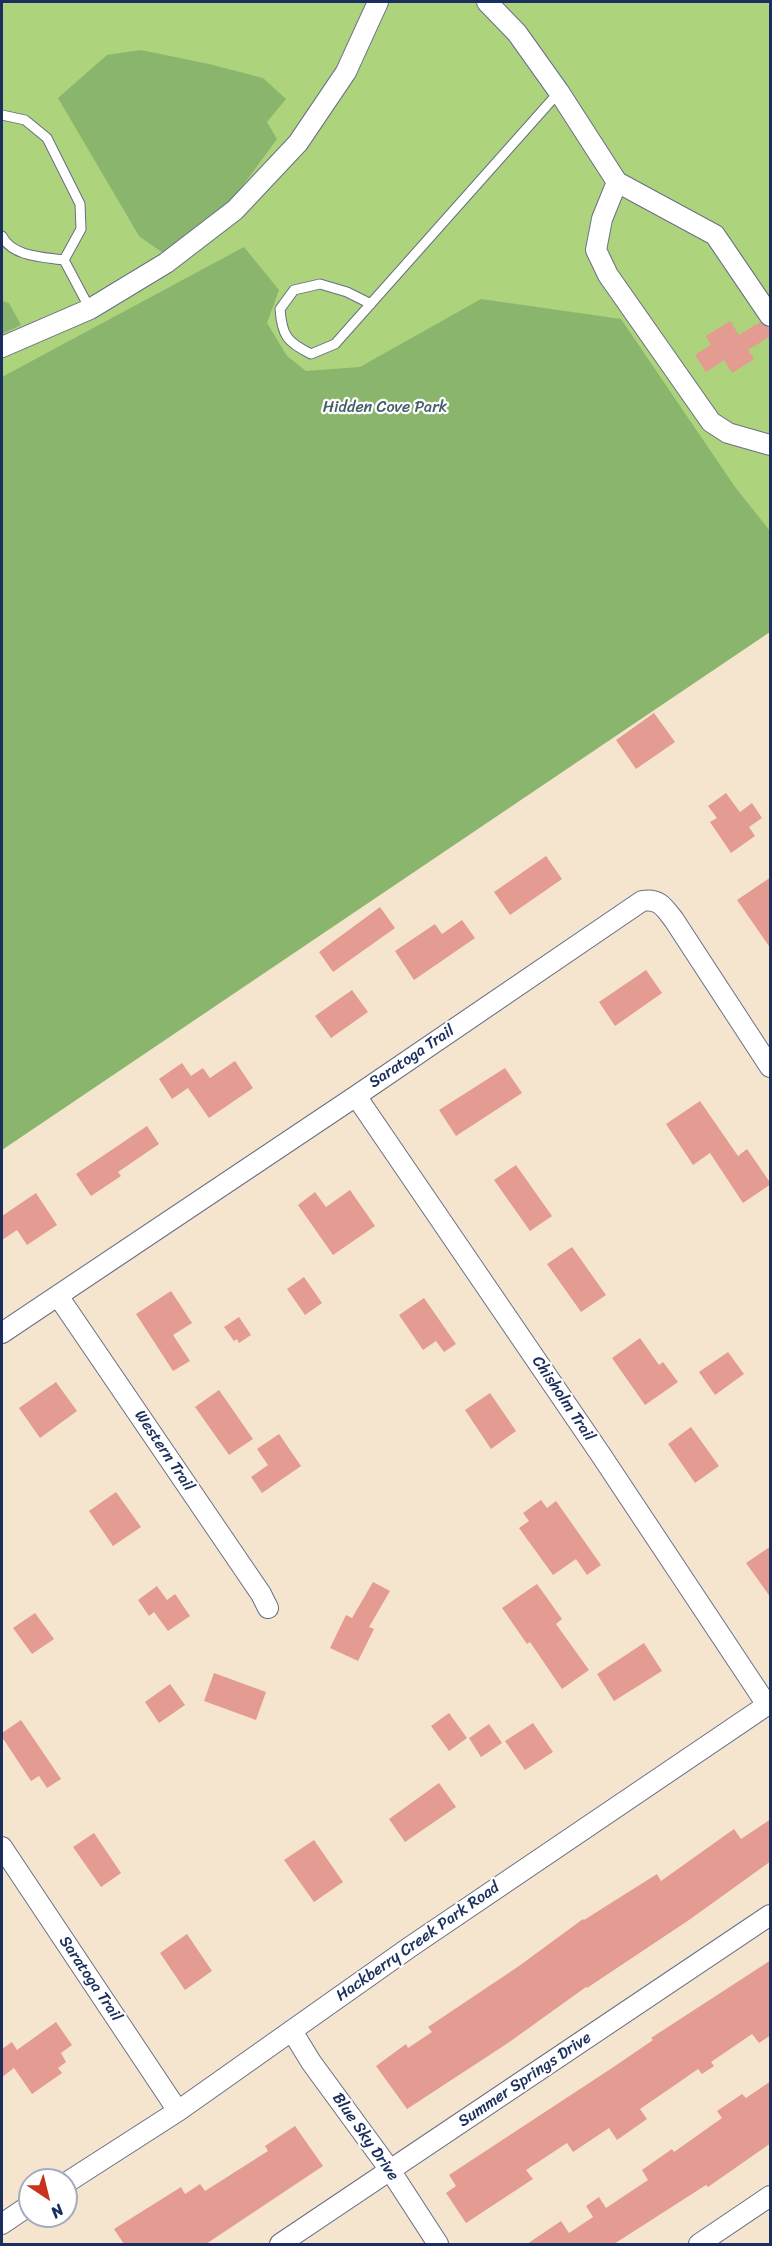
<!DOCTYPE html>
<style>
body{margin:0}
#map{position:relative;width:772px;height:2246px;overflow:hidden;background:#f6e5ce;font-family:Sriracha,sans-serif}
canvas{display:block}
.frame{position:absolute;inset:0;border:3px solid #1b2f5e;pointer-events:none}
.north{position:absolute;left:18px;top:2168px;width:60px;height:60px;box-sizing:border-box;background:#fff;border:2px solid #a4acbf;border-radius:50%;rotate:145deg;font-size:16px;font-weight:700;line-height:24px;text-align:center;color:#1b2f5e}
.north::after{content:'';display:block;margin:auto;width:21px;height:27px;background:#c8321e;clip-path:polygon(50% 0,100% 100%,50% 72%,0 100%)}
</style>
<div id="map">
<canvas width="772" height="2246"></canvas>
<div class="frame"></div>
<div class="north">N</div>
</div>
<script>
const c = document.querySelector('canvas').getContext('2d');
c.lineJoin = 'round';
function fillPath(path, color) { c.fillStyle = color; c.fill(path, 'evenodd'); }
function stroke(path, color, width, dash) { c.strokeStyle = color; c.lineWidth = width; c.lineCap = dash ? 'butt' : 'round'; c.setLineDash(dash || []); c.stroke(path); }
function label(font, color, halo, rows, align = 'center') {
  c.font = font + ' Sriracha,sans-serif'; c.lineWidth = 4.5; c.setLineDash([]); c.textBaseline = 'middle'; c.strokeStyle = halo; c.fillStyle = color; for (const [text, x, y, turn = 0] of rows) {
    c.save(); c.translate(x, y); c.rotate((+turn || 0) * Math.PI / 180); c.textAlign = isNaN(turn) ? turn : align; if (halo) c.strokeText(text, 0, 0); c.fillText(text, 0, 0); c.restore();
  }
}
fillPath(new Path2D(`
 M2,2h768v614l-768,519z`), '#add37c');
fillPath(new Path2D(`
 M141,50l68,14 54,14 23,21 -19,23 10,17 -44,60 -70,54 -24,-17 -81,-138 49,-43z
 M244,247l35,43 -12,33 20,33 19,15 54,-4 121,-68 140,20 114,168 35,44v101l-768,518v-773z
 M2,301l7,2 12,22 -19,9z`), '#8ab56c');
fillPath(new Path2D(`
 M730,321l9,14 21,-13 4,4 7,2v8l-23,14 6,9 -22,14 -8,-13 -18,12 -11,-17 16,-10 -5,-9z
 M654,713l21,29 -39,27 -20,-29z
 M726,793l14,19 12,-9 10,15 -13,9 6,9 -24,17 -21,-31 7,-4 -9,-12z
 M546,856l16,23 -52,36 -16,-23z
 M771,877v72l-34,-49z
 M380,907l15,21 -62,44 -14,-20z
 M462,920l13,18 -61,42 -19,-29 40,-27 7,10z
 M646,970l16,23 -47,33 -16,-24z
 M352,990l16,22 -37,26 -16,-22z
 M235,1061l18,27 -44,30 -21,-30 -16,11 -13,-20 23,-16 9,13 12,-8 7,10z
 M505,1068l17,25 -66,43 -17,-26z
 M700,1101l38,55 9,-7 24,35 -28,19 -33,-50 -17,12 -27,-41z
 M147,1126l12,18 -41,28 3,4 -30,20 -15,-22z
 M516,1165l36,51 -22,15 -36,-51z
 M350,1190l25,36 -42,29 -35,-50 17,-13 11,15z
 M36,1193l21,32 -30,20 -10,-15 -15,10v-24z
 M572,1247l34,48 -25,17 -34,-48z
 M304,1277l18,26 -17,12 -18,-26z
 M171,1291l21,32 -19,12 17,26 -17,10 -37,-57z
 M424,1298l32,46 -12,8 -8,-11 -13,9 -24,-35z
 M239,1317l12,18 -12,8 -2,-4 -3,2 -10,-14z
 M640,1338l19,27 4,-3 15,20 -33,23 -33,-47z
 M728,1352l16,22 -29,21 -16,-23z
 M56,1382l21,29 -37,27 -21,-30z
 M219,1390l34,49 -24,16 -34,-48z
 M490,1393l26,38 -25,18 -26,-39z
 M691,1427l28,39 -24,17 -27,-39z
 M279,1434l22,32 -39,27 -11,-16 17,-12 -11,-16z
 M116,1492l25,35 -28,19 -24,-35z
 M541,1500l6,8 9,-7 45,64 -14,10 -11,-16 -23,16 -34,-47 10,-7 -6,-8z
 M771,1546v52l-25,-35z
 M373,1582l17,9 -21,36 5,2 -16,32 -28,-13 16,-33 6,3z
 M537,1584l25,35 -6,5 33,46 -27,19 -32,-47 -3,2 -25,-36z
 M157,1586l10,14 8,-6 15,22 -22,15 -14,-19 -5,4 -11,-16z
 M35,1613l19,26 -22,15 -19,-26z
 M644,1643l18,28 -48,30 -17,-27z
 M214,1673l52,19 -10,28 -52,-19z
 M170,1684l15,21 -26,18 -14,-21z
 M449,1713l18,25 -18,13 -18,-25z
 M21,1720l40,59 -14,9 -8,-12 -8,5 -29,-44v-4z
 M533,1723l20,29 -28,18 -20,-29z
 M489,1724l13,19 -21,14 -12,-19z
 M439,1783l17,24 -51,35 -16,-23z
 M771,1819v42l-82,59 -102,68 -1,-1 -78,56 -101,66 -31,-43 30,-22 2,4 24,-16 -4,-5 91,-61 64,-47 1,1 73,-46 4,7 73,-52 7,10z
 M94,1833l27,40 -20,14 -28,-40z
 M314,1840l29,42 -29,20 -30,-42z
 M187,1934l25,37 -27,19 -25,-37z
 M771,1960v75l-12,8 -7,-9 -41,28 3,4 -12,8 -4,-5 -23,16 -35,24 7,10 -30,21 -8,-12 -36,24 -6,-9 -41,27 7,9 -67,44 -20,-30 10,-7 -7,-11 163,-107 41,-28 -2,-2z
 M56,2022l16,23 -11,8 5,9 -8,6 4,5 -30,21 -18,-26 -12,9v-28l10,-7 5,8z
 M771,2081v62l-63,44 -2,-2 -92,59h-87l34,-23 8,12 24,-16 -7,-11 13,-9 7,11 42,-28 -6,-10 30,-21 2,3 48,-34 -5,-7 25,-17 4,4z
 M295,2126l28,40 -117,78h-82l-10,-15 67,-42 4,7 15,-10 5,7 63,-40 -3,-5z`), '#e39b92');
const lane = new Path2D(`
 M2,115l23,5 22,18 33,66 1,25 -17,31
 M2,236c10,21 42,21 62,24
 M64,260l26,49
 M371,304l-24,-12 -27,-8 -26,6 -14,19c2,27 7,33 31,45l24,-10 224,-252`);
const street = new Path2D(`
 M487,2l30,31 42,59 58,90 98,53 55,81
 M617,182l-15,37 -6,31 12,25 103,147 17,11 42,12
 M2,347l88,-38 76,-46 69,-53 63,-67 48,-71 32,-70
 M356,1096l245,359 166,250
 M58,1296l203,298 7,14
 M2,1333l354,-237 286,-195c17,-3 22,6 32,19l96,147
 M2,1847l176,264
 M292,2031l19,31 79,108 48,74
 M66,2183l112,-72 232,-164 360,-244
 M2,2224l28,-19
 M280,2244l490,-329
 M699,2244l71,-48`);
stroke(lane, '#686f85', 11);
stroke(street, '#686f85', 22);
stroke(lane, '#fff', 9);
stroke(street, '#fff', 20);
label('16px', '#476067', '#fff', [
 ["Hidden Cove Park",385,408]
]);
label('16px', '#1b2f5e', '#fff', [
 ["Saratoga Trail",412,1057,-34],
 ["Chisholm Trail",563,1399,56],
 ["Western Trail",164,1451,56],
 ["Hackberry Creek Park Road",418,1942,-35],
 ["Saratoga Trail",90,1979,56],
 ["Summer Springs Drive",525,2080,-34],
 ["Blue Sky Drive",365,2137,55]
]);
</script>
